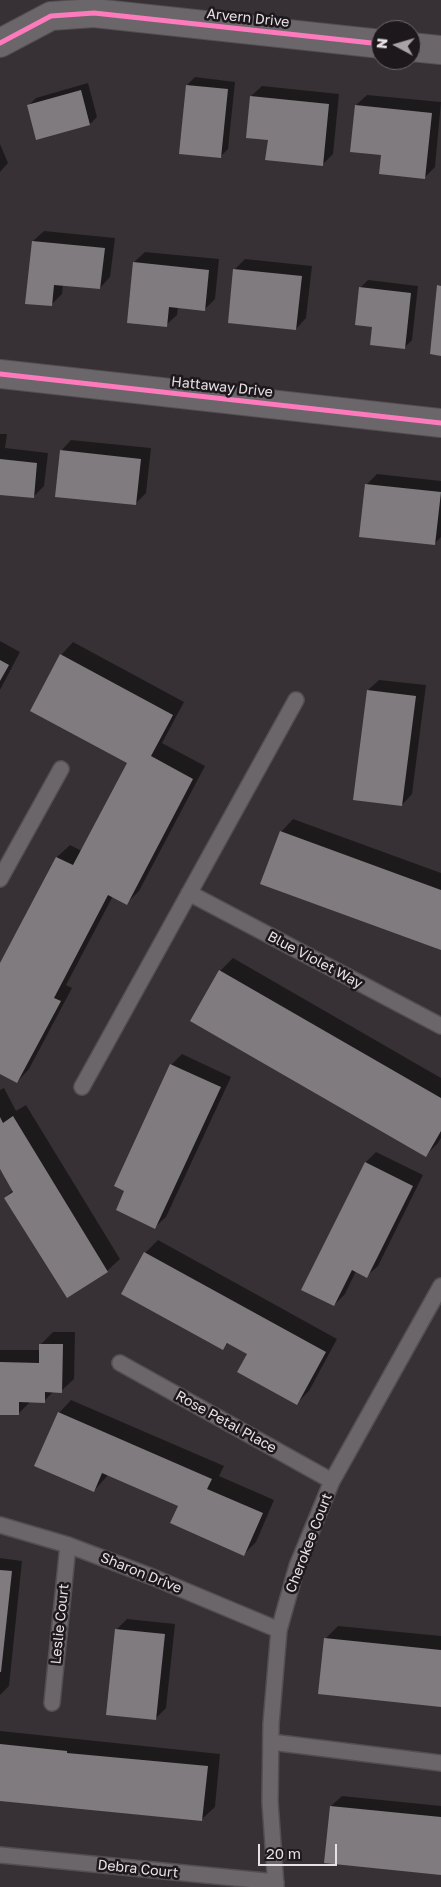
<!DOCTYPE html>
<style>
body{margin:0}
#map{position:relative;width:441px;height:1887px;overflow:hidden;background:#373136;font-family:"Golos Text",sans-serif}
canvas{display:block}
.north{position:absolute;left:371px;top:20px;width:50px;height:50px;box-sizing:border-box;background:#1d181c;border:1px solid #6e686d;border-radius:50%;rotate:276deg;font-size:14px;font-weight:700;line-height:20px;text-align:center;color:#e7e1e6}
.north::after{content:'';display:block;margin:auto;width:18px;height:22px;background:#a9a3a8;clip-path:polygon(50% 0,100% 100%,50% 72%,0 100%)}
.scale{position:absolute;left:258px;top:1844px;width:79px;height:22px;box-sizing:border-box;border:2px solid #e7e1e6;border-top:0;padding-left:6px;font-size:15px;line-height:18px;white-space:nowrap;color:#e7e1e6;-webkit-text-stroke:4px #1d181c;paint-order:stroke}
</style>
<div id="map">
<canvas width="441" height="1887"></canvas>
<div class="north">N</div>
<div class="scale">20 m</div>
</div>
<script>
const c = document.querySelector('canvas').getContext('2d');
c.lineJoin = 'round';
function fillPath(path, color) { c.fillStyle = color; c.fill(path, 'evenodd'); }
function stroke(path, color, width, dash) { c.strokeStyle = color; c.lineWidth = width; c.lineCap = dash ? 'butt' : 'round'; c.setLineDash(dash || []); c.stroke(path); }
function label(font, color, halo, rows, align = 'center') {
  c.font = font + ' "Golos Text",sans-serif'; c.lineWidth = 5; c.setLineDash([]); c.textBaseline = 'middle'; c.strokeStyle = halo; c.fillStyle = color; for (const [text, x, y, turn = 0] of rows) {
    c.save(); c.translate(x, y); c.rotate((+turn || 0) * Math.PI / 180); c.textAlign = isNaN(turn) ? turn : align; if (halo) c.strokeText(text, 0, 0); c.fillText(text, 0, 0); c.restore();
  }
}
fillPath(new Path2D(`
 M195,77l40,5 -7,67 -8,8 -33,-72z
 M88,83l9,34 -7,7 -62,-18 8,-8z
 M262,86l77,8 -6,60 -11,11 -53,-26 -18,-43z
 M367,95l74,7 -6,65 -10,10 -43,-23 -26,-49z
 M0,144l8,19 -8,9z
 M44,231l71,7 -5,39 -10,11 -37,-4 -1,10 -11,11 -18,-64z
 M145,252l74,7 -4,40 -11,11 -26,-3 -1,8 -11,10 -32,-63z
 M245,259l67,7 -6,52 -10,11 -62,-59z
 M368,280l50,6 -6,54 -7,7 -31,-22 -14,-37z
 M0,434h7l-2,14 43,5 -4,33 -11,11 -33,-4z
 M71,440l80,8 -5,45 -11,11 -74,-53z
 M377,474l64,7v56l-6,6 -69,-58z
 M0,641l20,11 -20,38z
 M73,642l111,60 -22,41 43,23 -66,125 -12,12 -14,-7 -47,89 6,3 -43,81 -12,13 -17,-9v-108l57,-108 13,-12 12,6 46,-89 -67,-107z
 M379,680l47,5 -14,109 -10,11 -34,-115z
 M293,819l148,54v76l-160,-117z
 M233,958l208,120v60l-3,5 -12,12 -206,-184z
 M182,1054l49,23 -65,140 -11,10 -29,-36 -11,-6 56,-120z
 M4,1088l12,23 10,-6 94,154 -13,12 -102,-73 8,-8 -13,-21v-79z
 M376,1152l47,23 -45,91 -11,10 -11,-5 -11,23 -11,11 32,-143z
 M158,1240l179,99 -28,52 -12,12 -48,-50 -20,-11 -6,7 -78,-96z
 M53,1332h22l-1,47 -13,12h-7l-10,10h-13l-13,13 -18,-1v-63h40v-5z
 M71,1400l153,66 -5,10 55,24 -18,42 -12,12 -65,-48 -71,-31 -14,16 -35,-78z
 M0,1558l22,3 -13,125 -9,9z
 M127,1619l48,5 -9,84 -10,10 -40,-88z
 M338,1626l103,10v70l-115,-68z
 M0,1731l220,23 -5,53 -13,12 -202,-19z
 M342,1796l99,10v68l-110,-68z`), '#0007');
fillPath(new Path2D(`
 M186,85l42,4 -7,69 -42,-4z
 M81,90l9,35 -54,15 -9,-35z
 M250,96l79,8 -6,62 -58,-6 3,-20 -22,-2z
 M355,105l77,8 -7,66 -46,-5 2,-19 -31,-3z
 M32,241l73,7 -5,41 -46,-4 -2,21 -27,-2z
 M133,262l76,8 -4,41 -36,-4 -2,20 -40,-4z
 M233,269l69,7 -6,54 -68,-7z
 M437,285l4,1v70l-11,-2z
 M359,287l52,6 -6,56 -35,-4 2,-18 -17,-2z
 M60,450l81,9 -5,46 -81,-8z
 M0,459l37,4 -3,35 -34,-3z
 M365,484l76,8 -6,53 -76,-8z
 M60,654l113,61 -22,41 42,23 -66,126 -19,-10 -54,103 7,3 -44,82 -17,-9v-111l56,-106 17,8 54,-102 -97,-52z
 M0,660l9,5 -9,16z
 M367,690l49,6 -14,110 -49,-6z
 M280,831l161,59v60l-181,-66z
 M219,970l222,128v33l-15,26 -236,-136z
 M170,1064l51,23 -66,142 -39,-19 8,-19 -10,-5z
 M13,1116l95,156 -41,26 -63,-100 9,-6 -13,-23v-52l3,6z
 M365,1162l48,24 -46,92 -15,-8 -18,36 -33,-16z
 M144,1252l182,100 -29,53 -60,-33 10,-18 -20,-11 -4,7 -102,-56z
 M39,1344h24l-1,49 -17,-1v11l-26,-1v13h-19v-53l39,1z
 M58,1412l154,67 -5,10 56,24 -19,43 -74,-33 8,-17 -76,-33 -8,19 -60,-26z
 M0,1570l12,1 -11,101h-1z
 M115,1629l50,5 -9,86 -50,-5z
 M324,1638l117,12v57l-123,-13z
 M0,1744l67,7v2l141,13 -6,55 -202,-20z
 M330,1806l111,11v58l-117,-12z`), '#807b7f');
const service = new Path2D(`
 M0,879l61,-110
 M189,893l252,133
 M82,1087l214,-387
 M120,1363l212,118
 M0,1525l68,20 82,31 129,54
 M52,1703l16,-158
 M271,1742l170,21
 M0,1855l276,27
 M276,1887l-6,-85 1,-78 8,-94 18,-64 35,-85 109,-195`);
const minor = new Path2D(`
 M0,43l51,-27 43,-3 287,31
 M411,47l30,3`);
const tertiary = new Path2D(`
 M0,374l441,49`);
stroke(service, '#534e52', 18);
stroke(minor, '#534e52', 30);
stroke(tertiary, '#534e52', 30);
stroke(service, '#6a6669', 15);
stroke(minor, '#6a6669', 28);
stroke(tertiary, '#6a6669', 28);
stroke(new Path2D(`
 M0,43l51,-27 43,-3 287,31
 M0,374l441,49`), '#fd7abc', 5);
label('14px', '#e7e1e6', '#1d181c', [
 ["Arvern Drive",248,18,6],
 ["Hattaway Drive",222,387,6],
 ["Blue Violet Way",315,960,28],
 ["Rose Petal Place",226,1422,29],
 ["Cherokee Court",309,1543,-69],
 ["Sharon Drive",141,1573,22],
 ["Leslie Court",60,1624,-84],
 ["Debra Court",138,1869,6]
]);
</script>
